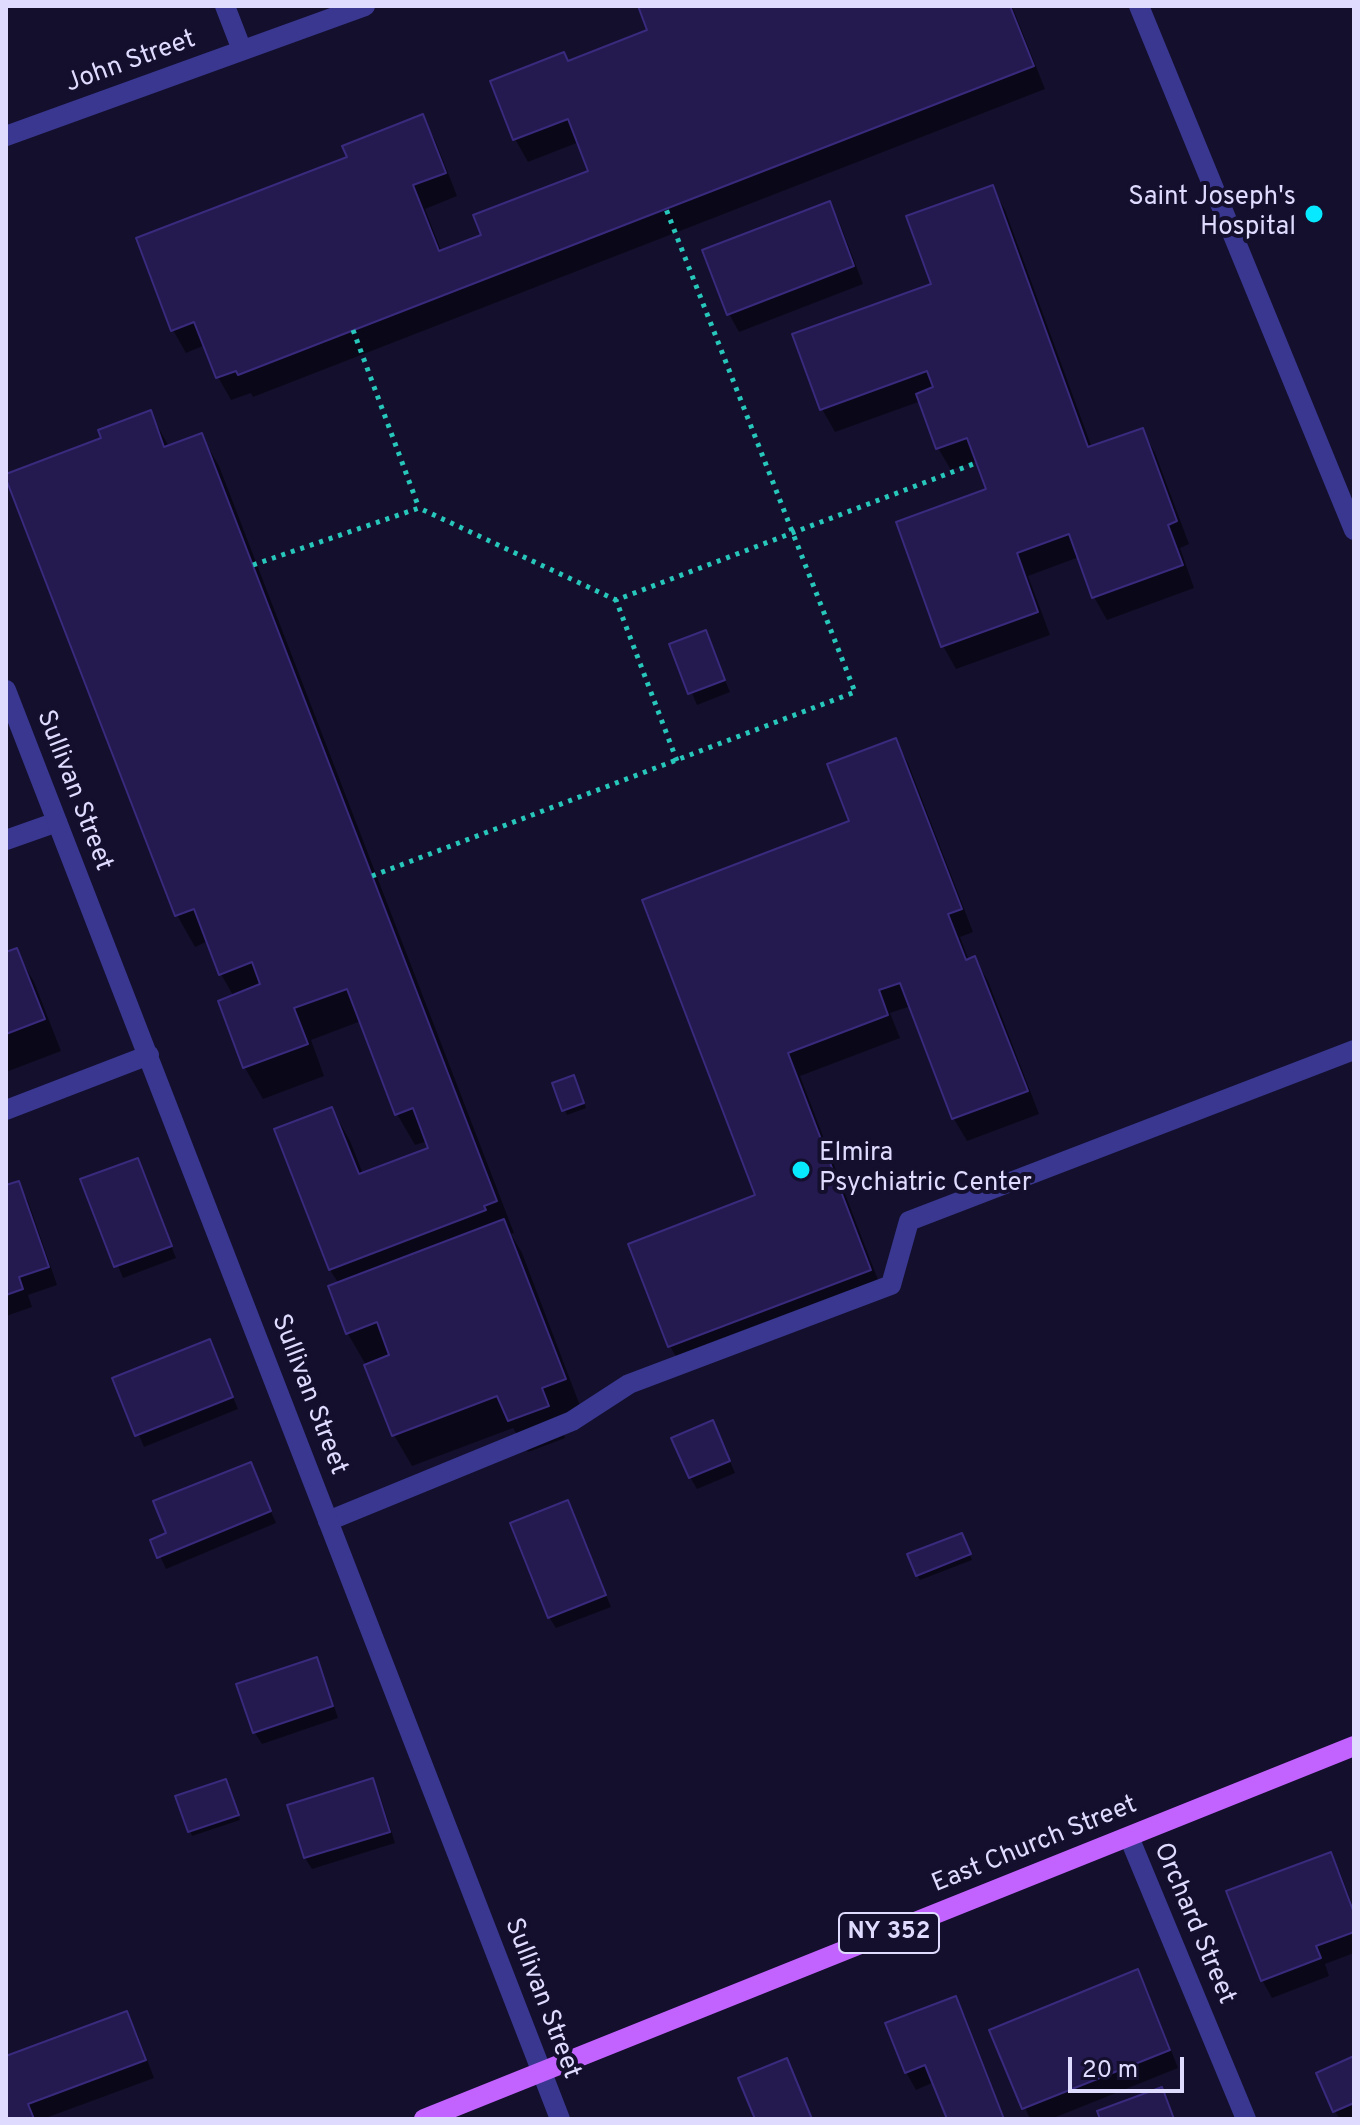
<!DOCTYPE html>
<style>
body{margin:0}
#map{position:relative;width:1360px;height:2125px;overflow:hidden;background:#140f2d;font-family:Overpass,sans-serif}
canvas{display:block}
.frame{position:absolute;inset:0;border:8px solid #dfdbff;pointer-events:none}
.scale{position:absolute;left:1068px;top:2057px;width:116px;height:36px;box-sizing:border-box;border:4px solid #dfdbff;border-top:0;padding-left:10px;font-size:24px;line-height:28px;white-space:nowrap;color:#dfdbff;-webkit-text-stroke:6px #140f2d;paint-order:stroke}
</style>
<div id="map">
<canvas width="1360" height="2125"></canvas>
<div class="frame"></div>
<div class="scale">20 m</div>
</div>
<script>
const c = document.querySelector('canvas').getContext('2d');
c.lineJoin = 'round';
function fillPath(path, color) { c.fillStyle = color; c.fill(path, 'evenodd'); }
function stroke(path, color, width, dash) { c.strokeStyle = color; c.lineWidth = width; c.lineCap = dash ? 'butt' : 'round'; c.setLineDash(dash || []); c.stroke(path); }
function label(font, color, halo, rows, align = 'center') {
  c.font = font + ' Overpass,sans-serif'; c.lineWidth = 8; c.setLineDash([]); c.textBaseline = 'middle'; c.strokeStyle = halo; c.fillStyle = color; for (const [text, x, y, turn = 0] of rows) {
    c.save(); c.translate(x, y); c.rotate((+turn || 0) * Math.PI / 180); c.textAlign = isNaN(turn) ? turn : align; if (halo) c.strokeText(text, 0, 0); c.fillText(text, 0, 0); c.restore();
  }
}
fillPath(new Path2D(`
 M640,6h372l33,83 -792,308 -2,-4 -20,7 -13,-23 -13,-32 -19,8 -13,-23 176,-172 73,-41 13,23 22,56 -32,13 17,44 41,-16 108,-65 -12,-30 -51,20 -13,-23 -23,-57 76,-19 82,-32z
 M992,187l13,23 87,238 50,-18 13,23 34,91 -9,4 14,40 -87,32 -13,-23 -15,-40 -51,19 22,59 -94,34 -13,-23 45,-156 -10,-29 -27,9 -13,-22 -17,-47 -86,31 -13,-23 111,-124z
 M829,204l10,17 24,63 -124,48 -10,-18z
 M150,412l19,35 32,-12 18,31 295,767 -3,1 11,19 60,158 -24,9 7,18 -37,14 -15,-24 -101,38 -18,-31 -28,-70 -18,-31 -18,-47 9,-3 -9,-14 -53,-140 55,-21 18,32 13,33 68,-25 -3,-8 -13,4 -18,-31 -36,-93 -50,19 13,36 -61,23 -18,-31 -25,-66 14,-5 -13,-23 -13,-33 -13,6 -18,-32 -170,-439 97,-37z
 M705,633l25,59 -33,13 -25,-59z
 M895,740l13,23 65,169 -13,5 9,24 5,-3 14,23 51,133 -72,27 -13,-22 -43,-113 -21,7 10,25 -100,38 83,217 -200,76 -13,-23 88,-150 -113,-295 207,-79z
 M16,951l18,31 27,69 -55,21v-118z
 M576,1083l10,25 -19,7 -13,-30z
 M137,1160l39,98 -53,20 -40,-97z
 M18,1183l10,18 29,84 -29,10 4,12 -26,9v-129z
 M209,1341l29,68 -94,38 -29,-68z
 M718,1434l17,39 -38,16 -7,-12z
 M250,1465l26,58 -110,46 -13,-28 16,-7z
 M567,1502l44,105 -55,21 -7,-11z
 M964,1540l8,20 -52,20 -3,-5z
 M316,1659l6,12 16,47 -76,26 -7,-11 -16,-48z
 M372,1780l7,12 16,51 -83,26 -7,-11z
 M228,1786l12,34 -48,16 -2,-5z
 M1330,1854l10,18 14,37v44l-29,11 4,12 -57,22 -10,-18z
 M1137,1972l10,17 31,79 -127,51h-21l-38,-88z
 M955,1999l10,17 40,103h-56l-15,-37 -18,8 -10,-18z
 M126,2013l10,18 18,47 -111,41h-37v-61z
 M1354,2058v59l-14,2 -5,-8z`), '#0007');
const building = new Path2D(`
 M638,6h372l24,60 -796,309 -2,-4 -20,7 -22,-56 -23,9 -35,-93 211,-81 -5,-11 81,-32 23,59 -33,12 26,66 42,-16 -8,-20 115,-44 -20,-52 -55,21 -23,-59 74,-29 4,9 79,-31z
 M993,185l95,262 55,-19 34,93 -9,4 15,40 -91,33 -23,-64 -52,19 21,59 -97,35 -45,-125 90,-33 -19,-51 -31,11 -20,-55 17,-7 -6,-16 -107,39 -28,-76 139,-50 -25,-68z
 M830,201l24,65 -127,49 -25,-65z
 M151,410l13,37 38,-14 295,768 -13,5 2,4 -157,60 -55,-141 58,-22 27,67 69,-26 -15,-40 -18,7 -48,-126 -53,19 14,36 -65,24 -25,-67 42,-17 -8,-22 -33,13 -25,-66 -19,7 -169,-437v-5l95,-36 -3,-8z
 M706,630l19,50 -37,14 -19,-50z
 M896,738l66,171 -14,5 18,46 9,-4 53,135 -76,28 -52,-136 -21,7 9,25 -100,38 83,217 -203,77 -40,-103 127,-49 -113,-295 207,-79 -22,-57z
 M17,948l28,71 -39,15v-82z
 M574,1075l10,28 -22,8 -10,-28z
 M138,1158l34,88 -58,21 -34,-88z
 M19,1181l30,86 -30,10 4,12 -17,6v-110z
 M504,1219l62,160 -24,9 7,18 -41,15 -11,-25 -105,40 -28,-71 25,-10 -12,-33 -31,12 -18,-48z
 M210,1339l23,58 -98,39 -23,-58z
 M713,1420l17,41 -41,17 -18,-40z
 M251,1462l20,49 -114,47 -7,-18 16,-7 -13,-32z
 M568,1500l38,95 -58,23 -38,-95z
 M962,1533l9,21 -55,22 -9,-22z
 M317,1657l16,49 -80,27 -17,-49z
 M373,1778l17,54 -86,26 -17,-53z
 M226,1779l13,36 -51,17 -13,-36z
 M1331,1852l23,61v19l-38,14 5,12 -60,23 -35,-90z
 M1138,1969l32,81 -148,59 -33,-79z
 M956,1996l48,123h-57l-22,-54 -20,8 -20,-50z
 M127,2011l19,49 -118,44 6,15h-28v-63z
 M1354,2056v47l-21,9 -17,-39z
 M787,2058l25,61h-57l-17,-41z
 M1162,2087l12,32h-74l-3,-8z`);
fillPath(building, '#241a4f');
stroke(building, '#392a7d', 2);
stroke(new Path2D(`
 M353,330l66,178
 M253,565l166,-57 197,92
 M677,761l-61,-161 360,-137
 M372,876l483,-184 -189,-483`), '#27c7bb', 5, [4, 6]);
stroke(new Path2D(`
 M6,840l51,-18
 M328,1521l244,-100 57,-37 262,-99 18,-64 445,-171`), '#39378f', 20);
stroke(new Path2D(`
 M225,6l17,44
 M1139,6l215,524
 M6,136l359,-130
 M6,690l554,1429
 M6,1110l143,-55
 M1129,1837l117,282`), '#39378f', 20);
stroke(new Path2D(`
 M424,2119l930,-373`), '#c262ff', 20);
for (const [x, y, r, color] of [
 [1314,214,10,"#07e9ff"],
 [801,1170,10,"#07e9ff"]
]) { const dot = new Path2D(); dot.arc(x, y, r, 0, 2 * Math.PI); c.fillStyle = color; c.fill(dot); stroke(dot, '#140f2d', 3); }
for (const [x, y, w] of [
 [889,1933,100]
]) { const box = new Path2D(); box.roundRect(x - w / 2, y - 20, w, 40, 6); c.fillStyle = '#140f2d'; c.fill(box); stroke(box, '#dfdbff', 2); }
label('bold 24px', '#dfdbff', null, [
 ["NY 352",889,1933]
]);
label('26px', '#dfdbff', '#140f2d', [
 ["John Street",131,63,-20],
 ["Sullivan Street",73,791,69],
 ["Sullivan Street",308,1395,69],
 ["East Church Street",1035,1846,-22],
 ["Orchard Street",1193,1924,67],
 ["Sullivan Street",541,1999,69]
]);
label('26px', '#dfdbff', '#140f2d', [
 ["Saint Joseph's",1296,199],
 ["Hospital",1296,229],
 ["Elmira",819,1155,"left"],
 ["Psychiatric Center",819,1185,"left"]
], 'right');
</script>
